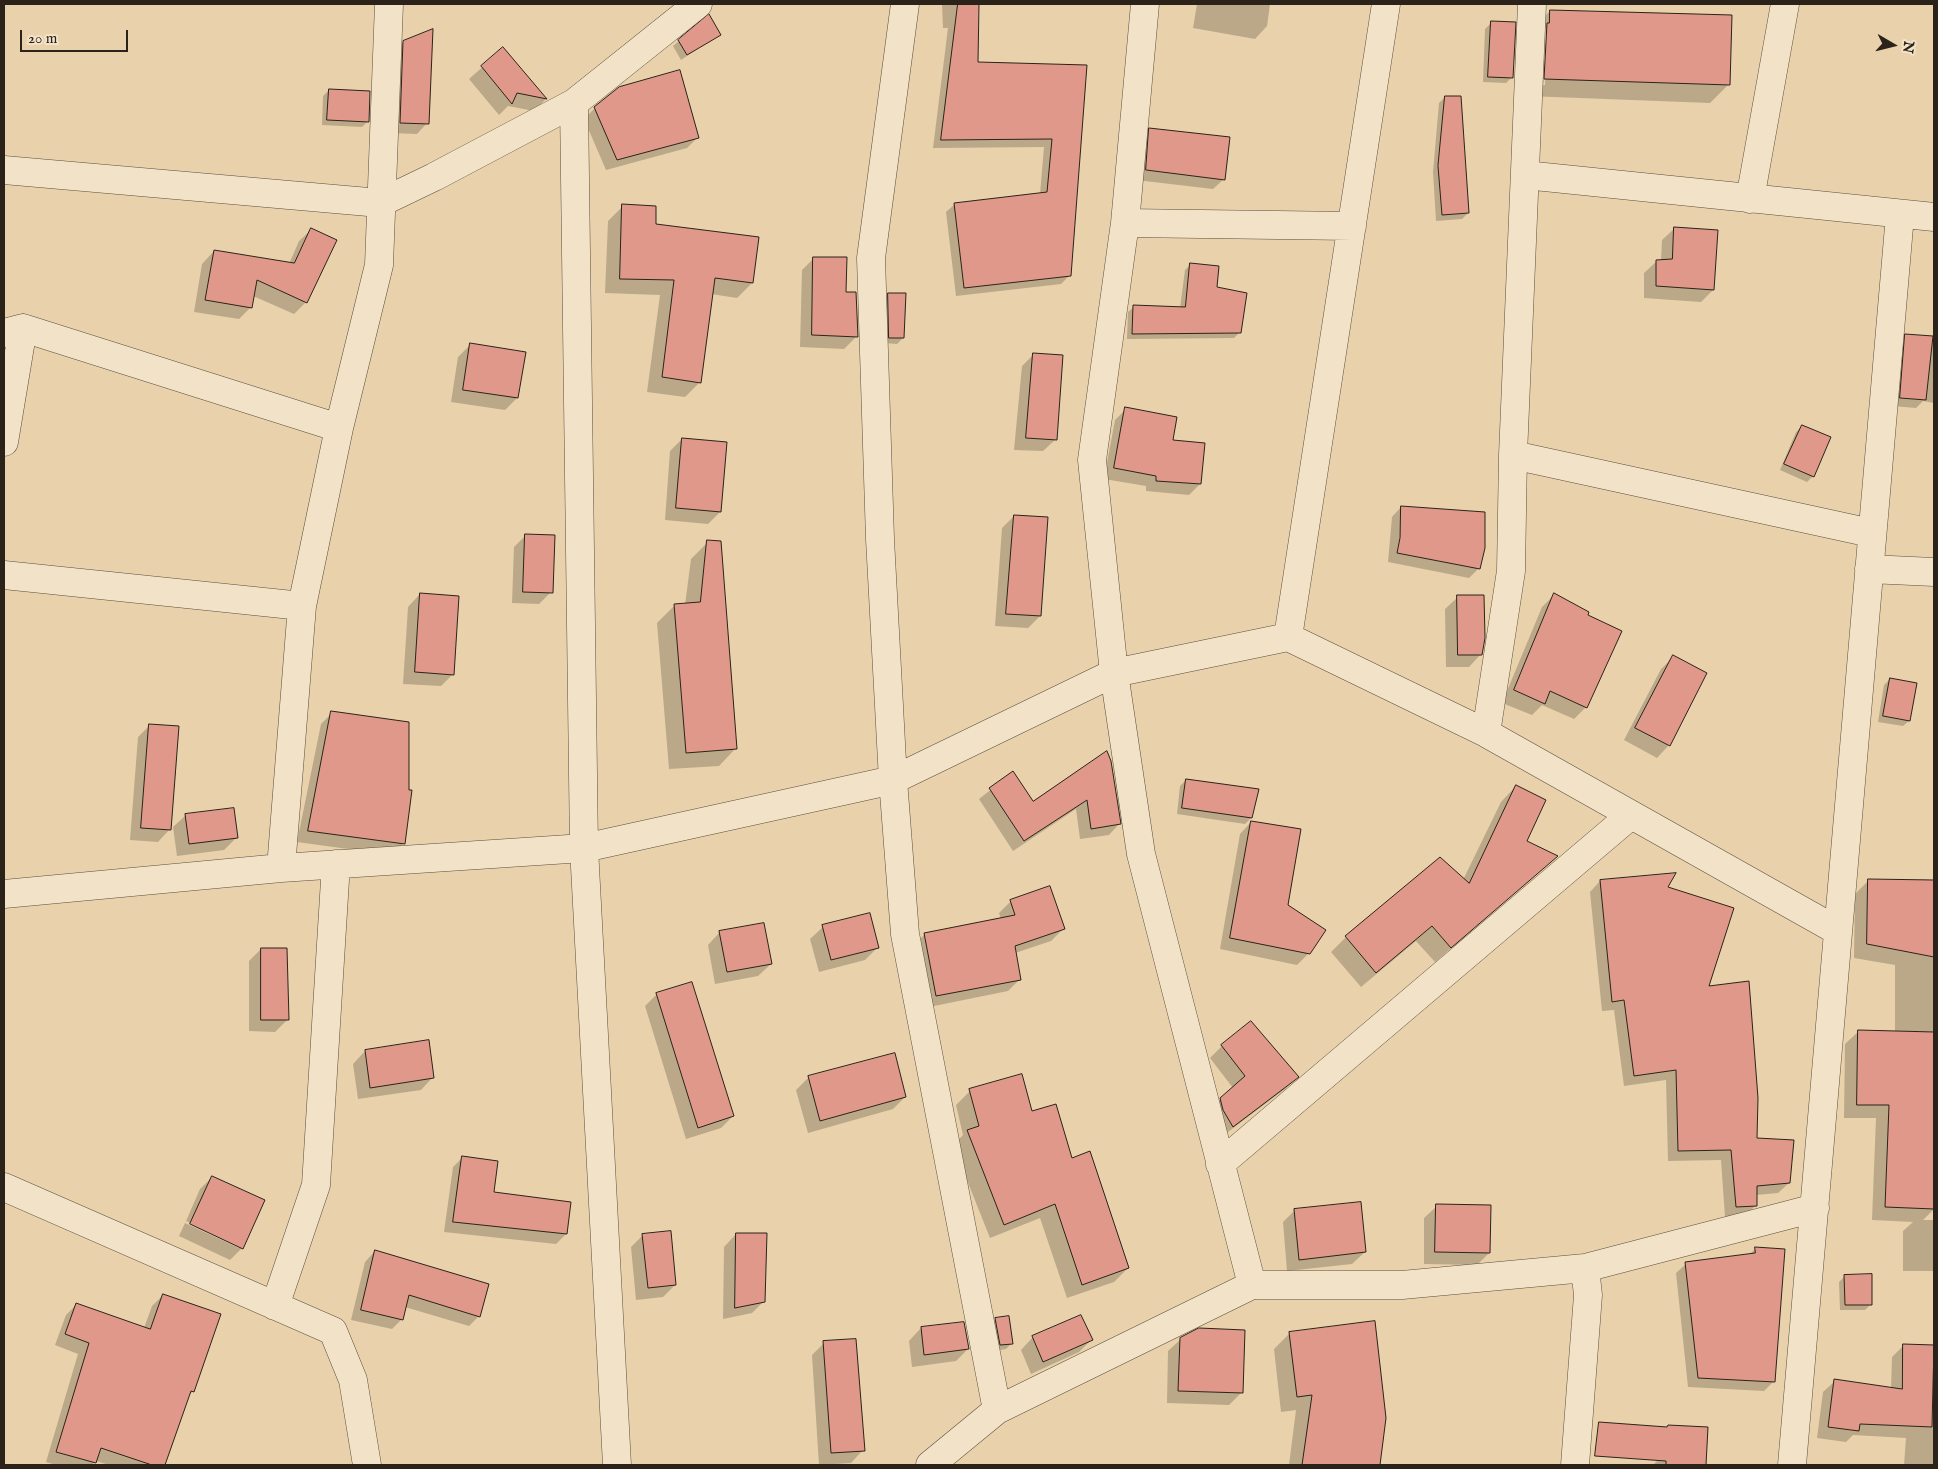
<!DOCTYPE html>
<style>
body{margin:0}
#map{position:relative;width:1938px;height:1469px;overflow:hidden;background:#e9d2ab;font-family:"IM FELL English",serif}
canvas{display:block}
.frame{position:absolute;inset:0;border:5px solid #2b2319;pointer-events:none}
.north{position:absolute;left:1868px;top:20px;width:50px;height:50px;-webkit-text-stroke:4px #f1e2c8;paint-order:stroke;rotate:98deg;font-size:14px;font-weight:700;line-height:20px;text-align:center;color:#2b2319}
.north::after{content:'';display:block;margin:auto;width:18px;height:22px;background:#2b2319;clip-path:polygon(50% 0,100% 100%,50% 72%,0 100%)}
.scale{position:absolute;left:20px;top:30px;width:108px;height:22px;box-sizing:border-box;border:2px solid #2b2319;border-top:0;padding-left:6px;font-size:15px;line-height:18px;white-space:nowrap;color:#2b2319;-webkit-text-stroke:4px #f1e2c8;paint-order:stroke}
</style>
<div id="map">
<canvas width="1938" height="1469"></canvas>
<div class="frame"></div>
<div class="north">N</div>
<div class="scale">20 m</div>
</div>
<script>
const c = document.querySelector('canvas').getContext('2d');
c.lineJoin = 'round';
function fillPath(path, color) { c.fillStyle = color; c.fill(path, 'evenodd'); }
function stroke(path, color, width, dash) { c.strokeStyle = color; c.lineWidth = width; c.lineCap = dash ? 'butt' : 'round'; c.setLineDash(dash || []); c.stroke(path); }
fillPath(new Path2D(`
 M942,4h35v59l109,3 -16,209 -9,9 -105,12 -10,-84 9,-8 85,-10 4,-47 -111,1 15,-120h-5z
 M1197,4h73l-3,22 -12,13 -62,-11z
 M1550,11l179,73 -19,19 -183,-7 5,-67zM1545,28h3l-3,57h-2z
 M1491,23l21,54 -6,6 -23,-1 2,-53z
 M719,34l-38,26 -8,-14 6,-5z
 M404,42l23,81 -10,11 -27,-1 3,-81z
 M503,49l43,50 -12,12 -26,-5 -9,9 -30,-36z
 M329,90l39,31 -6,6 -40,-2 1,-29z
 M1445,97l23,116 -6,6 -26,2 -3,-49 6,-69z
 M595,108l102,30 -10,10 -81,22 -22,-51z
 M1150,130l74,49 -11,10 -77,-9 3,-40z
 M623,206l129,77 -15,15 -26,-4 -11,88 -15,15 -38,-5 13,-97 -55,-2 3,-72z
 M1675,228l38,62 -12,12 -57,-4v-25l13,-12h4l1,-21z
 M312,229l-6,73 -12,12 -41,-18 -2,11 -12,12 -45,-7 8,-48 12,-13 75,13 10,-23z
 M814,258l31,35 12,43 -13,13 -44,-2 2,-77z
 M1191,264l24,24 25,44 -6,6 -107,1 1,-27 6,-5 46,1 5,-38z
 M888,294l15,44 -6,6 -13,-1 -2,-43z
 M1906,335l28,3v65l-11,-2 -7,7 -24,-2 5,-62z
 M471,344l46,54 -12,12 -54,-8 7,-45z
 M1034,354l22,85 -13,12 -29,-1 8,-84z
 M1126,409l45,32 29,43 -11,11 -43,-4v-5l-42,-7 11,-59z
 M1802,426l11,50 -6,6 -27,-12 16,-38z
 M682,439l38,73 -12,12 -43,-4 5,-69z
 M1401,507l78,61 -10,10 -81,-16 4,-45z
 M1014,516l26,100 -12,12 -33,-2 7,-98z
 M526,535l25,57 -12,12 -27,-1 2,-56z
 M708,542l28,206 -17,18 -50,3 -12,-146 17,-17 11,-1 6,-46z
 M420,594l33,80 -12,12 -38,-2 5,-77z
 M1554,595l32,112 -12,12 -32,-14 -10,10 -30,-12 40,-96z
 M1458,597l23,57 -12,13h-23l-1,-58z
 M1673,657l-4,88 -12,13 -33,-18 37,-71z
 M1890,679l19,42 -6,5 -25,-4 6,-37z
 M332,713l71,131 -11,11 -95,-13 24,-118z
 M150,725l20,104 -12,13 -28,-2 8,-103z
 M1107,753l12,71 -10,11 -29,4 -4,-30 -63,42 -34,-52 33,-26 20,30z
 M1186,780l65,38 -6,6 -68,-10 3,-28z
 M1516,786l9,56 31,15 -121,105 -19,-21 -55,46 -30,-35 15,-15 117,-57 38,-78z
 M186,815l50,23 -12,12 -47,6 -4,-29z
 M1251,822l58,131 -12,12 -77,-16 20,-115z
 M1600,881l66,7 41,99 49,152 33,44 -11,10 -22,2v10l-11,11 -20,1 -4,-57 -53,1 -2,-81 -42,6 -10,-76 -12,1 -12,-119z
 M1868,881h66v328l-11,11h11v51h-31v-40l10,-9 -41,-2 4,-102h-32l1,-74 14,-13 36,1v-67l-41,-7 1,-64z
 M1011,901l52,28 -12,12 -36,12 5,26 -12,12 -84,17 -11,-62 12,-12 76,-15 -2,-6z
 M823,927l54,21 -12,12 -46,12 -9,-33z
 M720,932l51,32 -13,12 -43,8 -7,-39z
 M261,949l27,70 -13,13 -26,-1v-70z
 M657,994l76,122 -12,12 -35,11 -41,-133z
 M1222,1046l75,31 -12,12 -65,49 -12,-27 25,-23 -23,-30z
 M365,1051l68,26 -12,13 -63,9 -5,-35z
 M809,1077l96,20 -12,12 -85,24 -12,-43z
 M970,1091l101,68 57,109 -14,14 -47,16 -27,-80 -50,20 -37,-93 10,-10 -7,-30z
 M463,1157l29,36 74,41 -10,10 -112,-12 9,-65z
 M212,1177l30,71 -12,12 -51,-24 6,-13 54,25v-3l-53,-24 14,-32z
 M1437,1206l52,47 -12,12 -53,-1v-46z
 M1295,1210l70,42 -13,12 -65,7 -4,-49z
 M736,1234l28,67 -12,12 -29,6 1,-72z
 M643,1235l32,50 -12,12 -27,3 -5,-53z
 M1756,1248l18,133 -10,10 -76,-4 -12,-114 10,-9 63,-9z
 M375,1251l104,65 -10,10 -64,-19 -3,12 -10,10 -41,-9 14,-58z
 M1845,1276l26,28 -6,6h-25l-1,-28z
 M163,1295l30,96 -6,6 -23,68h-55l-13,-4 -4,4h-36l-10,-3 32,-108 -23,-9 11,-30 11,-11 67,24 8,-22z
 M996,1319l16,24 -6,6 -11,2 -5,-26z
 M921,1328l47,21 -12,12 -44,6 -3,-26z
 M1290,1333l95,85 -6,47h-90l7,-55 -15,2 -7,-63z
 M1033,1337l58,3 -12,12 -48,22 -10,-24z
 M1181,1339l60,54 -12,12 -62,-2 1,-52z
 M824,1343l39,107 -12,13 -32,2 -7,-110z
 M1904,1345l28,50h2v70h-30l2,-27 -53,-3 -7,7 -29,-4 6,-46 12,-11 56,8 1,-32z
 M1659,1459l42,5v1h-48z`), '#0003');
const building = new Path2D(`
 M958,4h21l-1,58 109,3 -16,211 -107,12 -10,-85 93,-11 5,-53 -111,1z
 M1550,10l182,5 -2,70 -186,-6 3,-56h2z
 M709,14l12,21 -34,20 -9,-15z
 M1491,21l25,1 -3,56 -25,-1z
 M433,29l-4,95 -29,-1 3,-82z
 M503,47l44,52 -30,-6 -5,11 -31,-38z
 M680,70l19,68 -82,22 -23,-53 25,-20z
 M329,89l41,2 -1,31 -42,-2z
 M1445,96h16l8,117 -27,2 -4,-49z
 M1149,128l81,9 -5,43 -79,-10z
 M622,204l34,2v18l103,13 -6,46 -38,-5 -14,105 -39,-6 12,-97 -54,-1z
 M1674,227l44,3 -4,60 -58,-4v-26l16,-1z
 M311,228l26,12 -30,63 -50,-23 -5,28 -47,-8 9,-50 80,13z
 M813,257h34l-1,35h10l2,45 -46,-2z
 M1190,263l29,3 -2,21 30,6 -6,40 -109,1 1,-29 52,2z
 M888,293h18l-2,45h-15z
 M1905,334l28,2 -7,64 -26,-2z
 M470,343l56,9 -8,46 -55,-8z
 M1033,353l30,2 -6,85 -31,-2z
 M1125,407l52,10 -4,23 32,3 -4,41 -45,-3v-5l-42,-8z
 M1802,425l29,12 -17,40 -30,-13z
 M682,438l45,4 -6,70 -45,-4z
 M1401,506l84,6v36l-5,21 -83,-16 3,-15z
 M1014,515l34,2 -7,99 -35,-2z
 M525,534l30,1 -2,58 -30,-1z
 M707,540l14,1 16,208 -51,4 -12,-149 26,-2z
 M420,593l39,3 -5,79 -39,-3z
 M1554,593l35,19 -1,3 34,16 -35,77 -37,-17 -5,13 -31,-14z
 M1457,595h27l1,43 -3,17h-24z
 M1673,655l34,18 -37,73 -35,-18z
 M1890,678l27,5 -7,38 -27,-5z
 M331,711l78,11v68h3l-7,54 -97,-13z
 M149,724l30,2 -8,104 -30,-2z
 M1107,751l4,10 10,63 -30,5 -4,-29 -63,41 -35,-53 24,-17 20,30z
 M1186,779l73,10 -7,29 -70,-10z
 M1516,785l30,15 -19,41 31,15 -107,92 -19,-22 -56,47 -31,-37 95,-79 29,26z
 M234,808l4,30 -49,6 -4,-30z
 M1251,821l50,8 -13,76 38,25 -16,24 -80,-16z
 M1676,873l-8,14 66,21 -25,78 40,-5 9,117 -1,40 37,2 -4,43 -33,3v20l-21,1 -5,-57 -53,1 -2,-81 -42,6 -10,-76 -12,2 -12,-122z
 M1868,879l66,1v77l-67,-13z
 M1050,886l15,43 -50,17 6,34 -85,16 -12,-63 91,-18 -5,-15z
 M870,913l9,35 -48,12 -9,-35z
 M764,923l8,41 -45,8 -8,-41z
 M261,948h26l2,72h-28z
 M692,982l42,134 -36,12 -42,-135z
 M1251,1021l48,56 -66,50 -10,-17 -3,-12 25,-22 -24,-31z
 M1858,1030l76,2v177l-49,-2 4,-102h-32z
 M429,1040l5,38 -64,10 -5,-38z
 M895,1053l11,44 -86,24 -12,-45z
 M1022,1074l10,37 24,-7 16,54 18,-7 39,117 -47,17 -27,-81 -51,21 -37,-95 12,-4 -10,-37z
 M462,1156l36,5 -4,31 77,10 -4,32 -114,-12z
 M212,1176l53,24 -22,49 -53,-25z
 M1361,1202l5,50 -67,8 -5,-51z
 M1436,1204l55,1 -1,48 -55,-1z
 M671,1231l5,54 -28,3 -6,-54z
 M736,1233h31l-2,69 -30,6z
 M1755,1247l30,2 -10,133 -77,-4 -13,-116 70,-9z
 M375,1250l114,34 -9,33 -71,-22 -6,25 -42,-10z
 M1872,1274v31h-27l-1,-30z
 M163,1294l58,20 -27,78 -3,-1 -26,74h-13l-51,-17 -5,15 -40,-11 33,-109 -24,-9 11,-31 74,26z
 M1081,1315l12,25 -50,22 -11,-26z
 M1009,1316l4,28 -13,1 -5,-27z
 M1375,1321l11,97 -6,47h-78l10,-70 -15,2 -8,-65z
 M964,1322l5,27 -45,6 -3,-28z
 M1199,1328l46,2 -2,63 -65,-2 2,-53z
 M856,1339l9,112 -34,2 -8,-112z
 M1903,1344l31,1 -2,82 -72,-3 -1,7 -31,-4 6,-48 68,10z
 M1599,1422l68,5 1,-2 40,2 -2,38h-40v-4l-71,-5z`);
fillPath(building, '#df988a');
stroke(building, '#2b2319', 1);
const minor = new Path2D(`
 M905,4l-34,254 9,281 13,241 12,154 92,476
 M1145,4l-20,219 -33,237 22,213 27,181 111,431
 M574,103l10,745 33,617
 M4,170l376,33 54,-26 140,-74 124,-99
 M1525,175l409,42
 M1750,199l35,-195
 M1125,223l227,3
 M4,333l19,-5 316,100
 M4,442l19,-114
 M1513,455l358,78
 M1869,569l65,3
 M4,575l298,31
 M1288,637l98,-633
 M1486,733l25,-162 2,-116 19,-451
 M281,868l21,-262 37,-178 40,-163 10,-261
 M4,894l277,-26 303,-20 309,-68 221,-107 174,-36 198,96 352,198
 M1220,1164l411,-349
 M4,1187l329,144 20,49 14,85
 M275,1306l41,-121 20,-321
 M930,1465l67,-55 255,-125h150l183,-17 230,-60
 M1575,1465l13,-170 -3,-27
 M1792,1465l108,-1250`);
stroke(minor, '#5a4f3e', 29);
stroke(minor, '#f1e2c8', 28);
</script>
